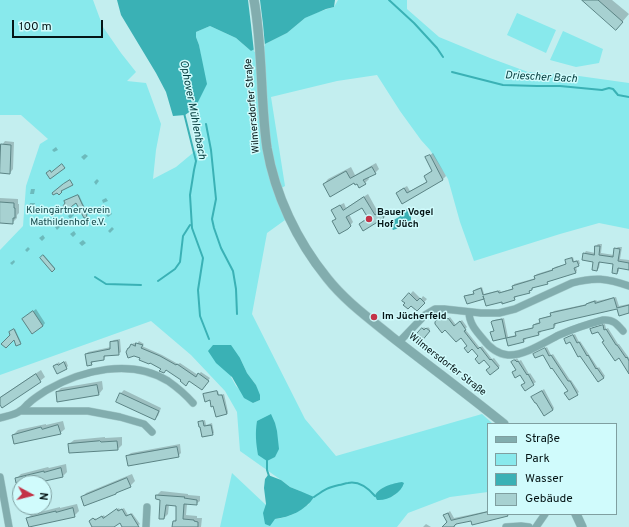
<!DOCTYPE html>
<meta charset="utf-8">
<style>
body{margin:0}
#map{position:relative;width:629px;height:527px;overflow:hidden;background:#c3eeef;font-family:Overpass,sans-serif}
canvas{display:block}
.legend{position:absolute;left:487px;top:423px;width:130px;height:92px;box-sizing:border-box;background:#d0fbfc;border:1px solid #7f9fa0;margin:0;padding:5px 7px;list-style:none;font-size:12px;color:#051516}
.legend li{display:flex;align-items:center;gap:8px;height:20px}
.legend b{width:20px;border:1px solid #7f9fa0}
.north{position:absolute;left:12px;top:475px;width:40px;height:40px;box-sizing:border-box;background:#d0fbfc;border:1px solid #7f9fa0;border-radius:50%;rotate:97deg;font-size:11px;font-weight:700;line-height:16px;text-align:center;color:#051516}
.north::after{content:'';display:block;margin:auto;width:14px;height:18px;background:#c33347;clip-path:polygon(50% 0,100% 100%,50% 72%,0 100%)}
.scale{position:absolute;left:12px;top:20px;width:91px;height:18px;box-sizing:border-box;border:2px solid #051516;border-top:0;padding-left:5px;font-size:12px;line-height:14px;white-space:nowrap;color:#051516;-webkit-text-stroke:3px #d0fbfc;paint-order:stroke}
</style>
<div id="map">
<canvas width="629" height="527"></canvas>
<ul class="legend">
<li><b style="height:5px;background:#82adae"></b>Straße</li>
<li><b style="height:11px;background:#88e9ec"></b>Park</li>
<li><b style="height:11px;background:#3ab1b5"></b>Wasser</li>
<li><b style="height:11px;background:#a7d1d1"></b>Gebäude</li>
</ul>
<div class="north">N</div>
<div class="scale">100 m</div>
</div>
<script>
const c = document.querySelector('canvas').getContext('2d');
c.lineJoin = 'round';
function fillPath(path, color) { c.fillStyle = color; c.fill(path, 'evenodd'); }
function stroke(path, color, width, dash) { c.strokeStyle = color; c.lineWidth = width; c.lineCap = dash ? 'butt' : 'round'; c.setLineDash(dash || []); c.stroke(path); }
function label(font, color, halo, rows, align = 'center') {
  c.font = font + ' Overpass,sans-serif'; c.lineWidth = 3; c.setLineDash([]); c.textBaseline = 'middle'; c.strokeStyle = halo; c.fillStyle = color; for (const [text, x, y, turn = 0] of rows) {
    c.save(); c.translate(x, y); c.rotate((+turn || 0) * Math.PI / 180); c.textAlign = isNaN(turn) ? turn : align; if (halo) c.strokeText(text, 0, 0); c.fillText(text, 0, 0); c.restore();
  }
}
fillPath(new Path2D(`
 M0,0h93l10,27 18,26 15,19 -9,9 19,2 15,41 -5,26 -3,29 23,-12 24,-20 -10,-31 5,-8 6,-51 -2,-12 -3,-8v-5l14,-6 26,12 15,13 36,-18 18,-15 13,-6 16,-5 4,-7h69v9l32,28 51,21 38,14 51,4 50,7v146l-30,-6 -39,11 -86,27 -14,-39 -12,-43 -18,-29 -9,-10 -21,-29 -23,-36 -40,6 -66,16 14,89 -9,5 9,29 -18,13 -15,81 53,105 31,37 146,-42 11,10h-5v68l-38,5 -42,16 -11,14h-177l12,-54 34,32 9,14c13,-1 23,-7 34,-15l-9,-13 -10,-4 -9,-7 -41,-29 -3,-39 -12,-21 -34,-36 -40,-34 -151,54v-125l23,-24 3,-40 14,-42 8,-5 -27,-24h-21zM240,358l7,15 9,12 4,15 -7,3 -17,-17 -5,-9zM396,483l-1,12 -11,4 -9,-3c3,-9 14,-9 21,-13z
 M517,13l39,17 -10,23 -39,-18z
 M563,31l40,18 -4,14 -23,4 -26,-7z`), '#88e9ec');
fillPath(new Path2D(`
 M117,0h218l-1,7 -8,2 -21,9 -18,15 -36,18 -15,-13 -26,-12 -14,6v5l3,8 8,39 -12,24 -10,7 -12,1 -7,-24 -10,-19 -35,-58z
 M405,209h1l5,6v6l-15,8 -3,1 -4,-6 1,-2 9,-5z
 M213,345h18l9,13 7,15 9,12 4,10v5l-7,3 -9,-5 -12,-21 -16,-14 -8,-12z
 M271,414l4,9 2,8 2,18 -4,8 -8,4 -9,-6c-2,-12 -3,-22 -1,-34z
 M268,475l13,5 9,7 10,4 14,6c-9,14 -24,20 -39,22l-5,7 -5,-2 -2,-11 3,-9 -2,-16 1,-9z
 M402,482l2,1c-3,10 -16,18 -27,17l-2,-4c3,-9 19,-13 27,-14z`), '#3ab1b5');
fillPath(new Path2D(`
 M248,0h12l3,24 2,22 -11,6 -3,-27z`), '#c3eeef');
fillPath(new Path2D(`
 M583,0h29l17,14 -7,8z
 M5,141l9,1 -1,27 -3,4 -8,-28z
 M56,147l2,3 -4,2 -2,-2z
 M433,153l13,23 -3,3 -40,24 -6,-10 3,-3 7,-4 3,5 18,-10 -3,-5 8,-6 -6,-13z
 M85,154l3,2 -4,4 -3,-3z
 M376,163l3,6 -4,4 -7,4 1,2 -4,4 -11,-1 -30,2 4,-5 23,-12 4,8z
 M97,179l2,2 -3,4 -2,-3z
 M31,189h4l-1,5h-4z
 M368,194l10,18 6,-3 3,6 -4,3 -23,6 3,-3 6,-4 -7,-11 -13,8 4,8 -5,6 -14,-7 3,-3 -4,-8 3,-3 8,-4 2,5z
 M79,195l6,13 3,7 -3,2 -9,-16 -10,-1z
 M0,198l18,1v5h1v9l-2,2v3l-5,5 -12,-1z
 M106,198l2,3 -5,2 -1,-3z
 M30,203h5l-1,5h-5z
 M110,211l2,3 -4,3 -2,-2z
 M71,213l3,2 -4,4 -2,-3z
 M58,224l3,2 -4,4 -2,-3z
 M112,227l2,2 -4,4 -2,-2z
 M74,231l2,3 -3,3 -3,-3z
 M43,235l2,3 -3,3 -3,-3z
 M83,240l3,3 -4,3 -3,-3z
 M598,244h4l-1,9 13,2 1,-6 3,-2h4l-2,12 9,1v9l-10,-2v4l-2,2 -3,-9 -14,-2 -1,6 -2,2 -2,-9 -11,-7 2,-3 9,2 1,-7z
 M28,247l2,2 -3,3 -2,-2z
 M44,255l11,13 -3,3 -11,-13z
 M573,257l1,4 5,-1 1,4 -4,2 1,5 -1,1 -42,15 -5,5 -14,4 1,1 -2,2 -11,2 -19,-4h-18l1,-2 8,-2 -1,-2 2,-2 6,-2 2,7 16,-4 1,2 13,-4 -1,-2 1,-2 22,-6 -1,-2 2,-2 16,-5 2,-2 12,-3 -1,-3 2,-2z
 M14,260l1,2 -3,3 -2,-2z
 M413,291l8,8 2,-3 4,3 -10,11 -6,-6 -5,-1 -2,-2z
 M616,297l3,9 10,-2v8l-11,-4 -63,15 1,2 -2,2 -14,3 1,2 -2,2 -14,3 1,2 -2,2 -15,3 -2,-7 -14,3 -1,-7 2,-3 -2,-8 2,-2 10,-2 4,19 8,-2v-2l2,-2 16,-4v-2l2,-2 5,-1 -1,-2 2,-2 10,-3v-2l2,-2 33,-7 2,-2 7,-2 1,1z
 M36,309l9,14 -2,3 -20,-7z
 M445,315l3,4 2,-2 6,8 6,-5 5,7 -2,2 15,19 2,-2 10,13 2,-1 6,8 -10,8 1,-7 -7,-8 -4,-3 -8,-8 -4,-2 -7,-10 -23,-15z
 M605,324l1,5 2,-1 10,16h1l10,14v12l-10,-13 -14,-17 -6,-10 -8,-1 2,-2z
 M424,327l2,2 2,-2 2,2 -7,10 -7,-3z
 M15,329l6,13 -4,2 -7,-11z
 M575,334l4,8 1,-1 18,27 1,-1 6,9 -2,2 -32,-37 -5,-3z
 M120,339l1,13 -3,2 -12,1 -2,4 -10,2 -3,3 -5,-10 2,-2 23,-5v-5l3,-2z
 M139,341l5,3 -2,2 20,9 16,9 2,-1 18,12 3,-3 9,6 -6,9 -14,-7h-8l-16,-11h-4l-21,-11 -9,-14 2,-1 3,1z
 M547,347l4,8 2,-1 17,26h1l8,12 -9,7 -1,-8 -26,-37h-9z
 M517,358l2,3 2,-1 8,14 1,-1 6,9 -11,7 1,-6 -6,-10 -7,-1 4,-3 -3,-9z
 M66,361l2,5 -2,2 -12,-2 5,-4 1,2z
 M41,370l4,7 -5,4 -40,22v-5l2,-2z
 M102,381l1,8 -4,5 -42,-2 4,-4z
 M544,389l10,19 -1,2 -19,-14z
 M124,390l37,18 -3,8 -4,3 -36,-18 3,-8z
 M218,391l1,4 5,-1 4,18 -1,2 -13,-9 -3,-6 -7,-4 2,-2z
 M205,420l1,5 6,-2 2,10 -2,1 -13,-12 2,-1z
 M63,421l2,8 -5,4 -47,2 5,-5 28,-6v1z
 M105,437v1l17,-1v8l-4,4 -49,-5 5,-4z
 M180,444l1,9 -3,3h-51l4,-3z
 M66,464l1,8 -4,4 -29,7h-14v3l-2,1 -2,-8 5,-5 27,-7 1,1z
 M132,474l3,7 -5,5 -48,12 4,-5z
 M161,491l27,3v1l12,1v5l-4,3h-9l-1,11 11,1v2h5l-1,9h-28l1,-6 3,-3v-13l-8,-1 -1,10 -4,4 -3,-19h-4v-4z
 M77,504l2,7 -5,5 -46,2 4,-4 28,-7v1z
 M119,508l1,2 4,-2 4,7 4,-2 8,11 -4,3h-11l-5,-5 -8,5h-21l2,-2 -1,-5 3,-2 2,2 7,-5 1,2z
 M450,511l4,7 34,-7v3h22l-20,5 -18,1 -16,3 1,1 -3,3h-10l4,-4 -3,-8z
 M426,524l5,3h-8z`), '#0003');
stroke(new Path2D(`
 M389,0l25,23 23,25 6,9
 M452,72l51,13 34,1h23l42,4 7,-2 4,1 5,6 11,2
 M184,113l12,48 -2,9 -4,25 2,33 11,30 -5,32 2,26 9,23
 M206,124l5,26 5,49 -4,20 2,9 7,20 12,23 3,18 1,25
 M95,277l11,7 35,1
 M158,281l17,-12 5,-7 3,-26 7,-11
 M267,459v11l2,6
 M314,497c10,-7 12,-9 25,-12 3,0 6,-2 9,-2 10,-2 20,5 27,13`), '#3ab1b5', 2);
const building = new Path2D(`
 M582,0h16l25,22 -7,8z
 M1,144l10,1 -1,29 -10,-1z
 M430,155l13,25 -41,24 -6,-11 8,-5 3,5 20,-11 -3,-6 8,-5 -7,-14z
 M62,164l3,4 -15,11 -4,-6 4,-3 1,2z
 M372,167l4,7 -13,6 3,4 -7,4 -2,-4 -2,1 -1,-2 -24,14 -7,-13 23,-13 4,7z
 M70,180l3,5 -12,6 1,1 -3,3 -2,-2 -4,2 -1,-2 11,-9z
 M78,195l4,9 3,5h-1l3,8 -3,1 -8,-15 -9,7 -4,-4 2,-3 -1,-2z
 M364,197l11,18 5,-3 4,6 -21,13 -4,-7 9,-6 -6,-10 -16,9 5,9 -3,3 -9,5 -7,-13 4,-2 -5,-9 9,-5 3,5z
 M0,202l14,1v5h1v10h-2v6l-13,-1z
 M595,246h5l-1,9 14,2 1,-9 6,1 -2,12 11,2v7l-11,-2 -1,6 -5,-1 1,-9 -14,-2 -2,9 -5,-1 1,-8 -11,-2 1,-7 11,2z
 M43,255l12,14 -3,3 -12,-14z
 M572,258l1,4 4,-1 2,5 -5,2 2,5 -29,9 1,2 -16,4v2l-3,1 1,2 -16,4 1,3 -13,4v-2l-16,4 -3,-10 1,3 -17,5 -3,-8 10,-2 -1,-3 8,-3 2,7 15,-4 1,2 14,-4 -1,-3 23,-7 -1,-3 19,-6 -1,-1 14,-5 -1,-4z
 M409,293l8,8 3,-3 5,5 -8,8 -6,-5 -3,3 -5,-4 2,-2 -3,-2z
 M614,298l3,10 12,-3v8l-10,3 -2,-7 -48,11 -15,4v4l-16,4 1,3 -16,4 1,3 -16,4 -2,-8 -13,3 -3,-9 4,-1 -3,-9 1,-1 10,-2 4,19 10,-2 -1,-4 18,-4v-3l7,-2 -1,-4 12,-3 -1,-3 36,-8v-1l9,-3v2z
 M33,311l10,15 -11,8 -10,-15z
 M442,316l4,4 2,-2 6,8 6,-5 6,9 -2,1 14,18 2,-2 10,13 1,-1 8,9 -9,7 -4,-5 4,-3 -6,-7 -5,4 -4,-5 3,-3 -6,-7 -4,4 -4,-5 3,-2 -6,-8 -5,4 -11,-12 -3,3 -7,-9v-2z
 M603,325l1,5 2,-1 10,16h1l9,13 1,-1 2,4v13l-10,-16 -4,3 -13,-19 2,-1 -6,-9 -6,2 -2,-5z
 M422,328l2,2 2,-2 4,3 -9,11 -6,-6z
 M14,329l7,15 -5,2 -2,-6 -8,8 -5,-4 9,-9 -1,-3z
 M573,335l4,8 2,-1 8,14 1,-1 8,14 1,-1 7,10 -6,4 -18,-26 -2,1 -8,-15 -4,2 -2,-5z
 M118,341l1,14 -15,1v4l-13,2 1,3 -5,1 -2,-12 25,-5v-7z
 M136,343l7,2 -2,3 19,8 16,9 1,-1 19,13 2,-4 11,8 -7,9 -13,-9 -3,5 -6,-5 1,-1 -15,-10 -2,3 -5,-2 2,-2 -11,-6 -1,1 -10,-4 1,-2 -6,-2 -6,2 -2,-6 2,-4h1l2,-4 4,2z
 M545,348l4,8 2,-1 17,26h2l8,14 -9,5 -5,-7 4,-2 -16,-23 -1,1 -8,-14 -8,3 -2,-4z
 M514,360h1l2,2 1,-1 9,14 1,-1 6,11 -9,6 -4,-6 4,-2 -5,-8 -5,3 -3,-6 4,-2 -5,-8z
 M64,362l3,7 -10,5 -4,-8 4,-2 1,1z
 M36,374l5,8 -39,26 -2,-3v-7z
 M97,385l2,10 -42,7 -1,-10z
 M217,391l1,4h4l5,19 -11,3 -3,-11 -2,1 -1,-7 -5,2 -2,-8z
 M542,391l11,19 -9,6 -8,-13h-1l-4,-6z
 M120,393l39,18 -4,9 -39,-18z
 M203,421l1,5 7,-1 2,10 -11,2 -2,-10h-1l-1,-5z
 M58,425l3,9 -47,10 -2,-9 29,-8 1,2z
 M100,441l1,1 16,-1 1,9 -49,3 -1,-9z
 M177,447l2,10 -51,9 -2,-10z
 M61,468l2,9 -27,6h-20l-1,-5 29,-7v1z
 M127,478l4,9 -15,6v1l-32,12 -3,-9z
 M156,495l29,2 -1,1 13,2v5l-13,-1 -1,15 11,1v1l4,1v5h-26l1,-6h3v-15l-10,-1 -2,14h-5l1,-19 -4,-1z
 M73,508l2,9 -46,10 -3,-9 30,-7v1z
 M117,509l1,2 4,-2 4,7 5,-2 8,13h-17l-2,-4 -6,4h-22l-3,-6 4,-3 2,2 7,-4 1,2z
 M488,512v2h19l1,2 -36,9 -1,-4 -15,3 -2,2v1h-12l5,-5 -4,-7 5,-2 3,7z`);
fillPath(building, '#a7d1d1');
stroke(building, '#5b8384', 1);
const minor = new Path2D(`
 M469,312c0,11 7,19 14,27 6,8 15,15 25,16 16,1 37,-13 51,-20 14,-6 29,-11 44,-15 10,-1 14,4 20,11
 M399,342l26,-27 10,-6h9l37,4h18l16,-4 57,-26c22,-6 35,-5 57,3
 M20,411h68l32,6 24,7 8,8
 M0,418c6,-2 15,-3 20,-7 4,-2 6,-6 9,-8 5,-5 12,-9 18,-13 35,-20 84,-32 121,-9 10,7 18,14 25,22
 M0,477l9,50
 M146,527l1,-20
 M506,527l15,-1 8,1
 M536,527l9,-13`);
const tertiary = new Path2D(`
 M254,0c9,49 6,99 13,148 8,47 30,93 60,130 18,23 43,41 65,59 37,29 75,57 112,87
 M576,514l6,13`);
stroke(minor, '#a5cbcc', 8);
stroke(tertiary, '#a5cbcc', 10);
stroke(minor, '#82adae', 7);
stroke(tertiary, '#82adae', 9);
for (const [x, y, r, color] of [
 [369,219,4,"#c33347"],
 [374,317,4,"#c33347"]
]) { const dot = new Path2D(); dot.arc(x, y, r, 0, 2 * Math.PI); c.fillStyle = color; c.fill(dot); stroke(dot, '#d0fbfc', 1.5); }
label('10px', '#051516', '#d0fbfc', [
 ["Wilmersdorfer Straße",253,106,-95],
 ["Wilmersdorfer Straße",447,365,38]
]);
label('10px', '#15484a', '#d0fbfc', [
 ["Kleingärtnerverein",68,211],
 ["Mathildenhof e.V.",68,223]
]);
label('bold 10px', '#051516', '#d0fbfc', [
 ["Bauer Vogel",377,213],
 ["Hof Jüch",377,225],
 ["Im Jücherfeld",382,317]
], 'left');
label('italic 11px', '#094041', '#d0fbfc', [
 ["Driescher Bach",541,78,3],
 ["Ophover Mühlenbach",192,110,79]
]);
</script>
